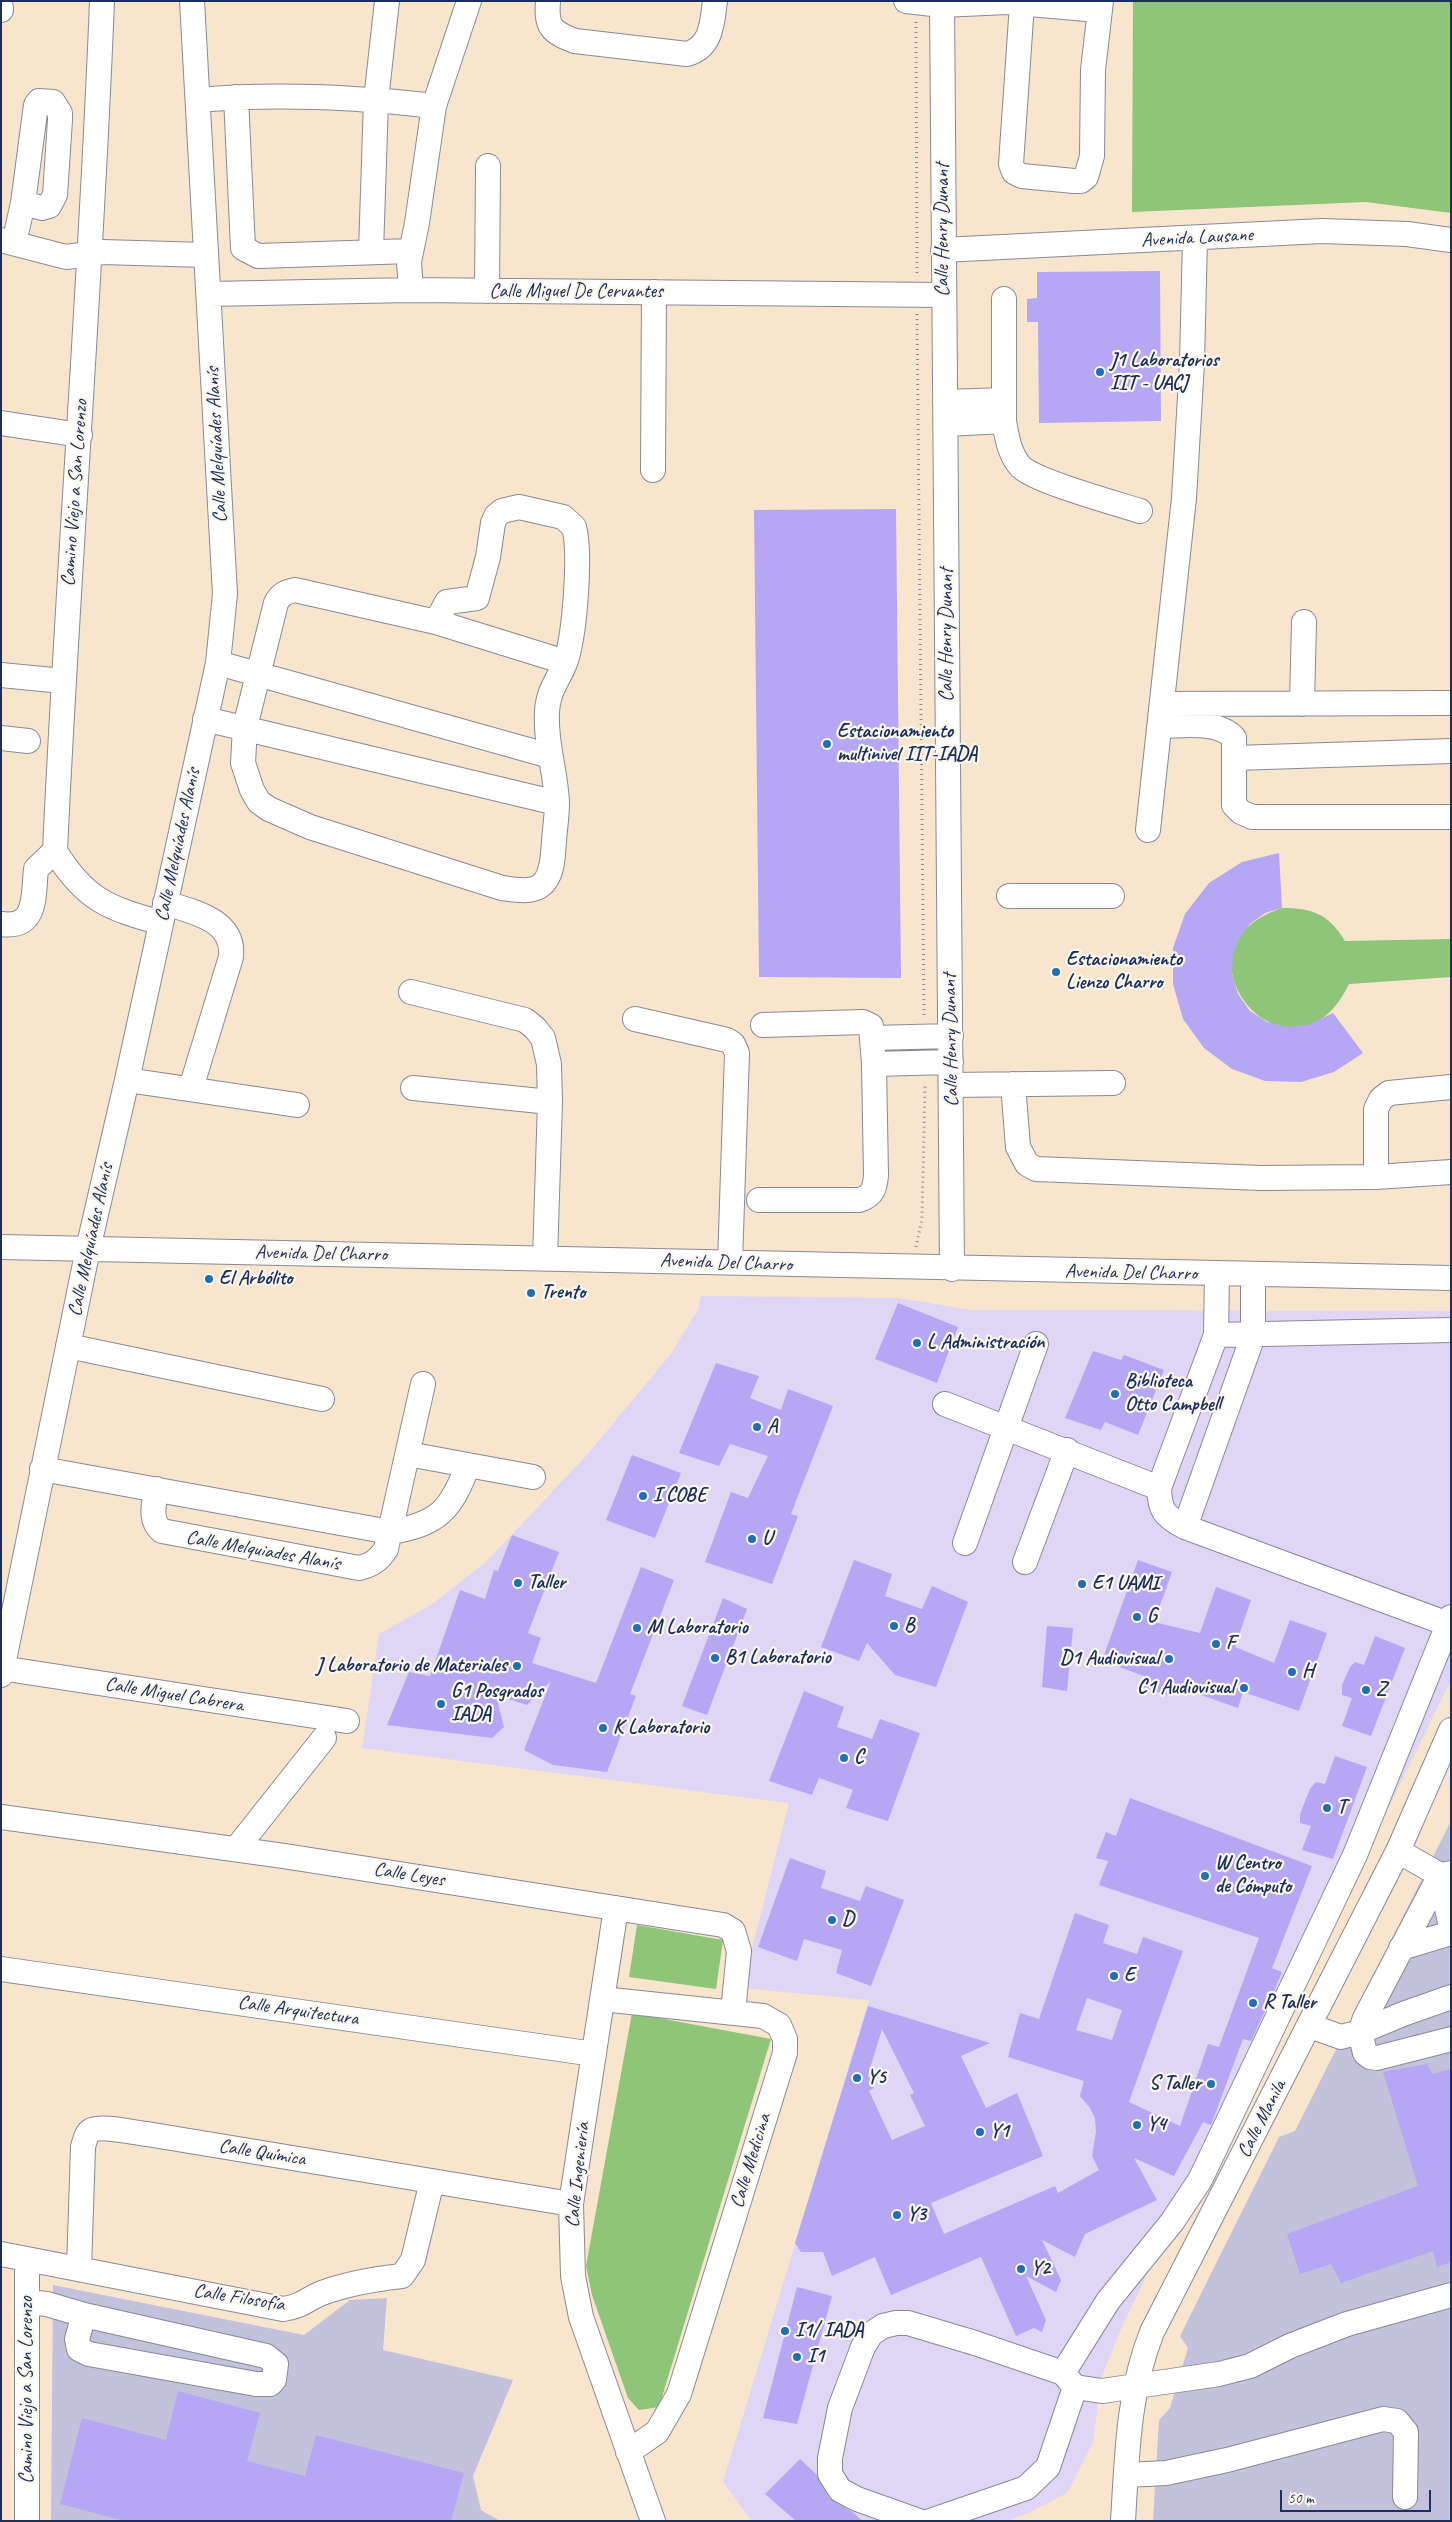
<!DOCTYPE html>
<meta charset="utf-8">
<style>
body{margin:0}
#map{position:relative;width:1452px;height:2522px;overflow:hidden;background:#f7e5ce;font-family:Caveat,sans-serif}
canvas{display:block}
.frame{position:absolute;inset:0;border:2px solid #1b2f5e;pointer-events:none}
.scale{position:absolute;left:1280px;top:2490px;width:151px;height:22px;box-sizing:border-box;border:2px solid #1b2f5e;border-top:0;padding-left:6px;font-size:15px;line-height:18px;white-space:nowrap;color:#1b2f5e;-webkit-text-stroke:4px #fbf7ec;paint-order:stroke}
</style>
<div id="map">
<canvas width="1452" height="2522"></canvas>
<div class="frame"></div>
<div class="scale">50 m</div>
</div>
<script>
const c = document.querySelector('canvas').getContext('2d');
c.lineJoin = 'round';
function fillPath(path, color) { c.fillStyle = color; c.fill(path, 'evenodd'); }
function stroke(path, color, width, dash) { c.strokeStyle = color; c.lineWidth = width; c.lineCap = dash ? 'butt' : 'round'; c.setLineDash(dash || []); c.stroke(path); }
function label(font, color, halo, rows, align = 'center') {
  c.font = font + ' Caveat,sans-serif'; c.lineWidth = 4.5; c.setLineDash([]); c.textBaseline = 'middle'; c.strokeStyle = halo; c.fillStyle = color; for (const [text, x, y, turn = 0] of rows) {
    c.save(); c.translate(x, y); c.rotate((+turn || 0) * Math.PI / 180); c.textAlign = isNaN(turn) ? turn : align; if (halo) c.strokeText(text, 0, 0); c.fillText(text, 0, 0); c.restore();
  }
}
fillPath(new Path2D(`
 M701,1296l198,2 71,12 481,1v369l-267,546 -32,38 -31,65 -19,47 -9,66 -26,51 -39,20 -23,8h-253l-29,-39 146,-482 -127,-12 47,-185 -427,-55 17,-114 52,-29 55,-43 101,-107 83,-100 28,-45z`), '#dfd5f5');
fillPath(new Path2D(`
 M1451,1821v700h-298l6,-101 11,-12 18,-60 -8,-12 99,-199 16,-6z
 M53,2285l251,50 46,-35 37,-2 -4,52 130,30 -40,96 8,34 19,11h-449z`), '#c3c1db');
fillPath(new Path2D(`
 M1133,1h318v212l-85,-11 -234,10z
 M1282,908c30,0 47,6 63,33l106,-2v38l-102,7c-57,119 -190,-36 -67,-76z
 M637,1925l86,15 -7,49 -87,-12z
 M632,2013l139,26 -112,368 -20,3 -11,-12 -36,-103 -6,-29z`), '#8fc578');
fillPath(new Path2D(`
 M1160,271l1,150 -122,2 -1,-101h-11v-23l10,-1v-26z
 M896,509l5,469 -142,-1 -5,-467z
 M1279,853l3,55 -17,5 -15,11 -11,15 -6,17 -1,18 6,20 12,17 17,11 20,5 21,-2 25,-12 30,40 -29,19 -33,10 -36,-1 -33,-12 -28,-21 -21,-29 -10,-35v-36l12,-34 24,-31 33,-21z
 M898,1303l60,24 -21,56 -62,-24z
 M1093,1351l28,9 3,-5 40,15 -26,65 -33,-13 -4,8 -36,-12z
 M716,1363l43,13 -9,22 31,12 7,-21 45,17 -42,108 7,2 -26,68 -67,-22 26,-70 17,6 20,-42 -38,-12 -11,22 -40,-13z
 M632,1455l49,18 -26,65 -49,-18z
 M512,1535l47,17 -31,81 13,5 -9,25 64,20 45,-116 33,13 -44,114 6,2 -29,76 -54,-7 -29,-15 27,-69 -24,24 -31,-10 8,32 -12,11 -105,-13 22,-53 21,4 30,-86 25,9 9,-29 4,1z
 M854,1560l38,14 -7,22 37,13 10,-23 36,16 -32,85 -41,-12 -28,-32 -8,18 -38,-14z
 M1138,1560l34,12 -18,50 46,11 16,-46 35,13 -16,47 39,16 16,-43 37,13 -28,78 -56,-19 -5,16 -65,-23 -4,11 -26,-9 4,-10 -45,-16z
 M723,1598l24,11 -40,106 -25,-9z
 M1047,1626l26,2 -6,63 -25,-4z
 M1375,1636l30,12 -34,88 -29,-10 10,-28 -10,-3v-10l8,-18 5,-5 9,3z
 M804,1691l40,16 -7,20 35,12 8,-20 40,14 -32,88 -42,-13 7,-18 -34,-12 -7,17 -43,-14z
 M1335,1756l32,11 -34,92 -31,-9 9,-24 -11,-3v-9l10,-25 6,-7 9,2z
 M1130,1798l182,68 -40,102 10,4 -9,22 -22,47 -8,-2 -32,86 -8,-3 -29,54 -40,-18 23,42 -72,34 -10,23 -33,-17 19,40 -5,12 -30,-16 20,44 -4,12 -8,-4 -18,8 -35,-79 -90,38 -16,-38 -43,19 -9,-24h-22l-6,-9 73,-237 122,37 -29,13 25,52 31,-15 26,63 -112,47 13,31 111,-48 3,7 41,-23 -7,-14 4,-24 -1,-14 -5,-10 -10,-12 4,-15 -76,-24 12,-44 19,6 36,-106 34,12 -6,18 34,11 6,-17 40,14 -54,151 51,24 28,-82 11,3 40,-109 -160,-53 9,-24 -12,-3 10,-26 10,4zM1087,1998l35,12 -10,30 -36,-10zM882,2029l32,64 -4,2 15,31 -33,14 -23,-49 5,-3 -6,-13z
 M790,1858l36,13 -5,17 39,13 6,-15 38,14 -33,86 -35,-13 6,-23 -38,-11 -7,22 -39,-14z
 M1427,2064l5,10 19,-5v193l-14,5 -4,-16 -92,32 -10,-19 -31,10 -13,-40 131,-48 -35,-114z
 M797,2287l35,9 -35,128 -34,-6z
 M178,2391l82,22 -13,48 58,15 11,-41 148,38 -13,48h-326l-65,-17 22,-86 84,22z
 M800,2459l17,16 12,23 25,15 8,8h-66l-31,-27z`), '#b5a7f3');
const minor = new Path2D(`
 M102,1c-11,284 -34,567 -47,850 30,49 53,57 106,72
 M548,1c-2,26 3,31 27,40l112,13c25,-7 25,-31 28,-53
 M906,1l36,4 65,-3 91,8
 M942,1l10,1268
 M1022,4l-11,160 3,8 8,4 52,5h7l5,-4 6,-21 1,-86 8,-69
 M1,7v3
 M236,97l7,151 15,8 153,-5
 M198,100c79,-7 157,-3 236,6
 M1,240l65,17 37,-5 102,3
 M14,243l9,-40 19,5 7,-2 6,-11 5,-75v-7l-7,-11 -14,-1 -3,4 -13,98
 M943,250l379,-19 85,3 44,6
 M371,252l5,-152 11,-99
 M411,290l-2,-28 8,-39 17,-117 35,-105
 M487,291l1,-125
 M209,294l202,-4 532,5
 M945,402l59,-2
 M1004,421c3,16 5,33 17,46 16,15 94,36 119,44
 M1,423l79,12
 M946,424l58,-3v-122
 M653,470l1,-178
 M436,622l11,-20 30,-4 11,-41 5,-34 3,-7 6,-5 17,-4 44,10 11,10c7,25 1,110 -9,136 -7,18 -17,27 -18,49 -2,31 9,60 10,91 0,12 -2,25 -3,38 -1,12 -1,27 -7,37 -9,17 -30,12 -45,10l-192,-61 -41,-18 -10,-7 -7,-12 -9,-27 2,-36 31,-124c4,-8 9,-11 19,-13l141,32 129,40
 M218,663l332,93
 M1,675l62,6
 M1163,704l285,-1
 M1302,704l2,-82
 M205,719l352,84
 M1160,726c23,0 58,-6 74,12v67l7,7 11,5h199
 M1,738l27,3
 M1235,758l216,-7
 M1148,830l36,-332 8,-135 3,-125
 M1009,896h103
 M165,903c29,9 70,17 66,54l-40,131
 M1,924c37,5 32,-29 35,-55l19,-18
 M411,992l114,28 10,8 8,10 6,26 1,38 -5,156
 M635,1019l92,21 6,4 4,9 -7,210
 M873,1038l78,-2
 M874,1064l77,-2
 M127,1080l170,25
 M1013,1084l5,63 9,17 9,5 225,9 115,-1 75,-5
 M951,1085l162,-2
 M413,1088l137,14
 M1376,1177v-68l5,-10 8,-6 62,-6
 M759,1200h100c14,-4 16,-12 17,-25l-2,-111 -3,-38 -8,-4 -100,3
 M1,1247c483,10 966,25 1450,31
 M1217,1275l-1,60 -57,153c1,23 5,28 26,39l263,97
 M1216,1335l235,-5
 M68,1346l254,53
 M945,1404l214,84
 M408,1454l125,23
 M42,1469l348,63c49,-8 61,-22 78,-67
 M156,1489c-2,15 -7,32 6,42l197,37c13,-3 20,-8 27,-19l37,-165
 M1185,1527l68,-191v-60
 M965,1543l71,-199
 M1025,1562l42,-112
 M1,1668l346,53
 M1,1675l87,-426 39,-169 91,-417 7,-69 -33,-593
 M1,1817l283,39 439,69 10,6 6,20 -6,61
 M236,1849l88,-111
 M1398,1851l42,24 11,-2
 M1440,1875l-75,143 -5,14 5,21 5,4 7,1 74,-19
 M1440,1875l11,52
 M616,1908l-45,296 2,72 8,41 72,204
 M1401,1948l50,-15
 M1,1969l593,85
 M602,1999l161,17 16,9 6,14v14l-106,341 -22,38 -29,20
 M1310,2026l31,11 19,-5 43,-18 48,-17
 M1,2254l282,55c21,-3 23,-10 39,-16 27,-10 52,-14 80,-17l11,-16 19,-79
 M79,2269l4,-122c2,-7 3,-14 9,-17 11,-5 43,3 55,4l424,70
 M28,2302l19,2 37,11 182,41 10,8 -2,16 -4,4h-14l-167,-30 -10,-5 -2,-10 7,-24
 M1063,2373l45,-72 64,-79 28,-42 155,-325 96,-238
 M1126,2475l40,-2 61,-13 156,-41 14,2 9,11 -1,65
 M27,2521v-261
 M919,2521l-62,-22 -17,-9 -10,-16v-16l10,-50 23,-61 8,-13 12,-8 13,-3h12l67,20 88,30 12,14 27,4 117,-17 31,-8 40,-20 57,-22 104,-29
 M930,2521l96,-33 22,-21 27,-80
 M1123,2521c4,-65 5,-129 29,-189l246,-481 53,-121`);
stroke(minor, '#898a96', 26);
stroke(new Path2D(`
 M916,22l1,251
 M917,314l7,702
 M916,1247l6,-28 3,-135`), '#898a96', 3, [1, 4]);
stroke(minor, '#fff', 24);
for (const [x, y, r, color] of [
 [1100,372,5,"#1f6fb2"],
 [827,744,5,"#1f6fb2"],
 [1056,972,5,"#1f6fb2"],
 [209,1279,5,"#1f6fb2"],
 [531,1293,5,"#1f6fb2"],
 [917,1343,5,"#1f6fb2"],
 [1115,1394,5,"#1f6fb2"],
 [757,1427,5,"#1f6fb2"],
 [643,1496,5,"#1f6fb2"],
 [752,1539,5,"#1f6fb2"],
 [518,1583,5,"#1f6fb2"],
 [1082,1584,5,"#1f6fb2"],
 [1137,1617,5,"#1f6fb2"],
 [894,1626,5,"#1f6fb2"],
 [637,1628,5,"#1f6fb2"],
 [1216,1644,5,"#1f6fb2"],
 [715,1658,5,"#1f6fb2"],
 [1169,1659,5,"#1f6fb2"],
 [517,1666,5,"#1f6fb2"],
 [1292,1672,5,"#1f6fb2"],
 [1244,1688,5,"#1f6fb2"],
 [1366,1690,5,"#1f6fb2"],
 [441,1704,5,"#1f6fb2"],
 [603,1728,5,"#1f6fb2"],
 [844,1758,5,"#1f6fb2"],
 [1327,1808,5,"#1f6fb2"],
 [1205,1876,5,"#1f6fb2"],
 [832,1920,5,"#1f6fb2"],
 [1114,1976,5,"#1f6fb2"],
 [1253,2003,5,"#1f6fb2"],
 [857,2078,5,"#1f6fb2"],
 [1211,2084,5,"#1f6fb2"],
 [1137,2125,5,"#1f6fb2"],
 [980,2132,5,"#1f6fb2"],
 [897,2215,5,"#1f6fb2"],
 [1021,2269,5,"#1f6fb2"],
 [785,2331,5,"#1f6fb2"],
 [797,2357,5,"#1f6fb2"]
]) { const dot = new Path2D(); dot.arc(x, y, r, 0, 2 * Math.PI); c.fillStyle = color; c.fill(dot); stroke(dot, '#fbf7ec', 2); }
label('20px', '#1b2f5e', '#fbf7ec', [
 ["Calle Henry Dunant",943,230,-90],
 ["Avenida Lausane",1197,238,-3],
 ["Calle Miguel De Cervantes",576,292],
 ["Calle Melquíades Alanís",217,445,-93],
 ["Camino Viejo a San Lorenzo",75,493,-86],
 ["Calle Henry Dunant",947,635,-90],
 ["Calle Melquíades Alanís",178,845,-78],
 ["Calle Henry Dunant",951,1040,-91],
 ["Calle Melquíades Alanís",91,1240,-78],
 ["Avenida Del Charro",321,1254,1],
 ["Avenida Del Charro",726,1263,2],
 ["Avenida Del Charro",1131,1273,1],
 ["Calle Melquiades Alanís",263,1551,10],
 ["Calle Miguel Cabrera",174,1695,9],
 ["Calle Leyes",409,1875,9],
 ["Calle Arquitectura",298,2011,8],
 ["Calle Manila",1262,2119,-63],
 ["Calle Química",262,2153,9],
 ["Calle Medicina",751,2161,-73],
 ["Calle Ingeniería",578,2175,-84],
 ["Calle Filosofía",239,2298,9],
 ["Camino Viejo a San Lorenzo",27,2390,-90]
]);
label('bold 20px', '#1b2f5e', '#fbf7ec', [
 ["J1 Laboratorios",1110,361],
 ["IIT - UACJ",1110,384],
 ["Estacionamiento",837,732],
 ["multinivel IIT-IADA",837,755],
 ["Estacionamiento",1066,960],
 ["Lienzo Charro",1066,983],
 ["El Arbólito",219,1279],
 ["Trento",541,1293],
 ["L Administración",927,1343],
 ["Biblioteca",1125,1382],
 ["Otto Campbell",1125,1405],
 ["A",767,1427],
 ["I COBE",653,1496],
 ["U",762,1539],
 ["Taller",528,1583],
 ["E1 UAMI",1092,1584],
 ["G",1147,1617],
 ["B",904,1626],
 ["M Laboratorio",647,1628],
 ["F",1226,1644],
 ["B1 Laboratorio",725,1658],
 ["D1 Audiovisual",1159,1659,"right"],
 ["J Laboratorio de Materiales",507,1666,"right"],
 ["H",1302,1672],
 ["C1 Audiovisual",1234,1688,"right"],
 ["Z",1376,1690],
 ["G1 Posgrados",451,1692],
 ["IADA",451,1715],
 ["K Laboratorio",613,1728],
 ["C",854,1758],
 ["T",1337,1808],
 ["W Centro",1215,1864],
 ["de Cómputo",1215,1887],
 ["D",842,1920],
 ["E",1124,1976],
 ["R Taller",1263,2003],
 ["Y5",867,2078],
 ["S Taller",1201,2084,"right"],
 ["Y4",1147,2125],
 ["Y1",990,2132],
 ["Y3",907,2215],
 ["Y2",1031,2269],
 ["I1/ IADA",795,2331],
 ["I1",807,2357]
], 'left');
</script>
